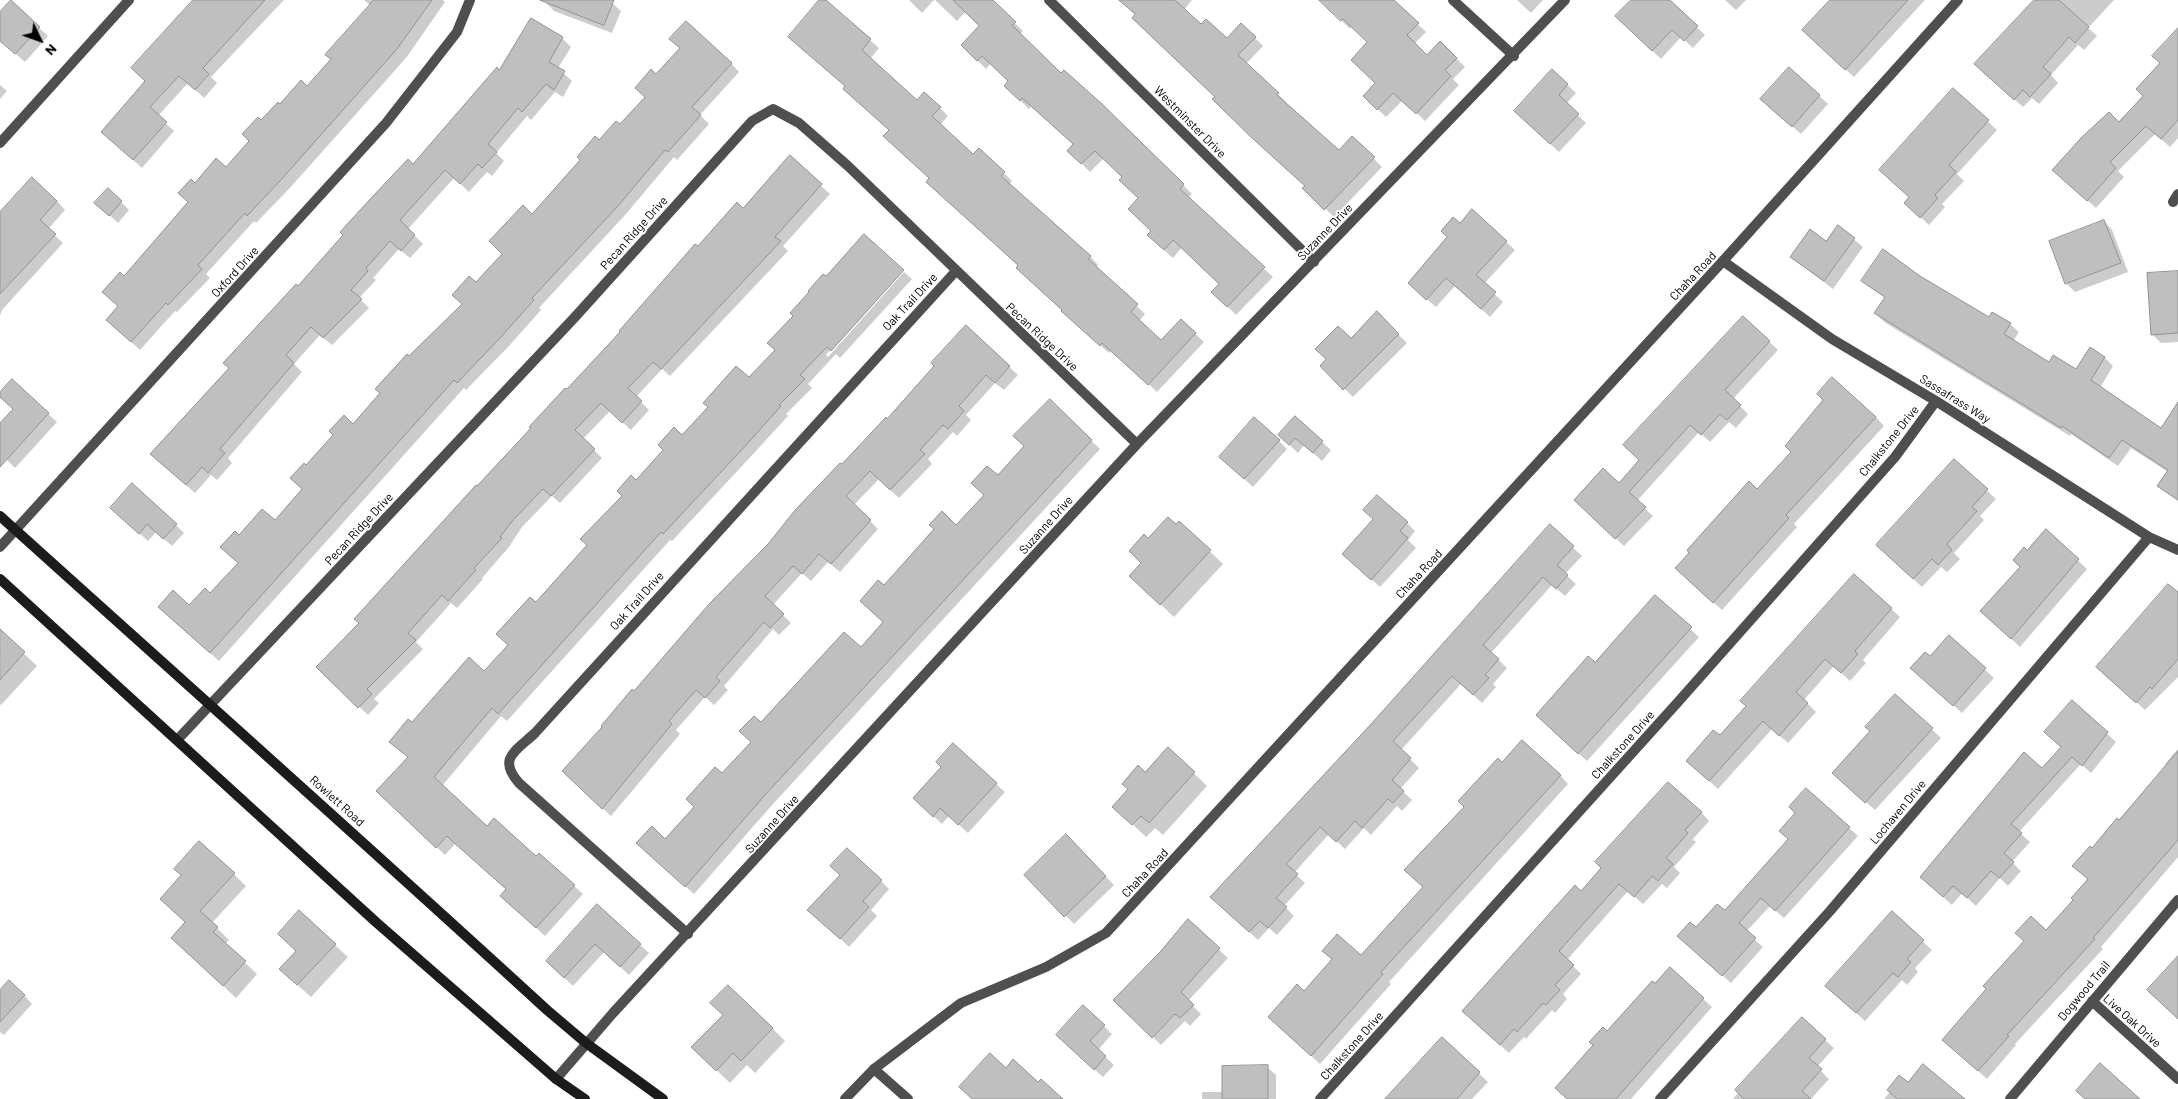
<!DOCTYPE html>
<style>
body{margin:0}
#map{position:relative;width:2178px;height:1099px;overflow:hidden;background:#fff;font-family:Barlow,sans-serif}
canvas{display:block}
.north{position:absolute;left:15px;top:15px;width:50px;height:50px;-webkit-text-stroke:4px #fff;paint-order:stroke;rotate:132deg;font-size:14px;font-weight:700;line-height:20px;text-align:center;color:#000}
.north::after{content:'';display:block;margin:auto;width:18px;height:22px;background:#000;clip-path:polygon(50% 0,100% 100%,50% 72%,0 100%)}
</style>
<div id="map">
<canvas width="2178" height="1099"></canvas>
<div class="north">N</div>
</div>
<script>
const c = document.querySelector('canvas').getContext('2d');
c.lineJoin = 'round';
function fillPath(path, color) { c.fillStyle = color; c.fill(path, 'evenodd'); }
function stroke(path, color, width, dash) { c.strokeStyle = color; c.lineWidth = width; c.lineCap = dash ? 'butt' : 'round'; c.setLineDash(dash || []); c.stroke(path); }
function label(font, color, halo, rows, align = 'center') {
  c.font = font + ' Barlow,sans-serif'; c.lineWidth = 4; c.setLineDash([]); c.textBaseline = 'middle'; c.strokeStyle = halo; c.fillStyle = color; for (const [text, x, y, turn = 0] of rows) {
    c.save(); c.translate(x, y); c.rotate((+turn || 0) * Math.PI / 180); c.textAlign = isNaN(turn) ? turn : align; if (halo) c.strokeText(text, 0, 0); c.fillText(text, 0, 0); c.restore();
  }
}
fillPath(new Path2D(`
 M194,0h90l-73,77 6,6 -13,15 -16,-15 -30,33 16,15 -32,37 -31,-28z
 M364,0h79l2,2 -39,56 -118,132 -32,33 -2,-2 -48,53 4,4 -33,34 -2,-1 -35,39 -24,-22 8,-50 66,-75 5,-19 31,-15 24,-28 11,-19 40,-40 6,5 25,-27 39,-54z
 M547,0h58l7,3 9,8 -9,22 -58,-22 -8,-8z
 M821,0h3l55,48 -9,11 47,43 23,6 8,8 -8,9 33,31 31,17 8,8 -3,4 81,71 8,9 -2,3 49,46 -6,7 22,20 20,-21 23,22 -47,50 -45,-42 -3,3 -38,-34 -140,-140 -41,-48 -43,-45z
 M909,0h25l-12,13z
 M935,0h56l32,31 -3,3 41,40 40,30 91,90 -4,4 85,79 -37,38 -23,-23 7,-8 -38,-37 -9,11 -16,-14 -17,-45 -17,-22 -19,-19 -14,14 -21,-21 6,-6 -43,-39 -3,3 -15,-15 -4,-12 -19,-19 -5,6 -24,-24 19,-19 -15,-15 -9,10z
 M1120,0h72l-8,10 17,16 26,14 28,-2 8,8 -17,18 40,38 -1,1 54,49 13,-15 30,30 -48,50 -30,-29 2,-2z
 M1330,0h63l33,32 -12,12 13,13 14,-14 24,24 -12,12 6,6 -34,36 -22,-21 -17,17 -22,-21 13,-13 -8,-41 -17,-16 -2,3 -24,-24z
 M1517,0h26l-12,13z
 M1633,0h35l37,35 -12,13 -12,-11 -20,22 -36,-34z
 M1725,0h21l-10,10z
 M1831,0h94l-71,77 -42,-38z
 M2035,0h79l-26,28 9,8 -13,14 -6,-5 -27,30 7,8 -19,21 -7,-6 -9,9 -39,-35z
 M11,2l37,34 -23,26 -25,-22v-26z
 M2178,29v109l-8,9 -15,-13 -37,37 6,6 -28,31 -34,-30 82,-82z
 M562,38l9,9 -13,21 14,13 -9,16 -8,-5 -24,28 -4,-4 -31,37 8,8 -12,15 -5,-4 -18,20 -15,-14 -46,51 15,15 -13,14 -11,-9 -26,29 3,2 -17,18 10,10 -37,37 -12,-10 -26,29 8,8 -74,86 4,5 -15,17 -6,-5 -16,18 -35,-31 70,-94 68,-80 202,-217z
 M681,49l50,14 8,9 -39,43 9,9 -32,36 -3,-3 -48,57 -87,94 2,2 -32,36 -43,44 -2,-2 -245,273 -51,-46 42,-21 29,-30v-28l36,-14 28,-32 3,-23 47,-41 56,-68 55,-54 12,-20 27,-30 29,-39 67,-73 21,-16 26,-29 10,-21z
 M1789,68l39,36 -27,30 -31,-27z
 M1552,71l24,22 -10,11 20,19 -27,29 -35,-32z
 M0,85l7,6 -7,8z
 M1953,90l44,40 -40,44 7,7 -22,23 3,3 -16,18 -15,-14 -3,-13z
 M790,157l40,37 -47,52 5,5 -118,125 -8,-7 -26,28 13,13 -18,20 -21,-19 -27,28 19,19 -42,45 -8,-7 -30,31 -13,20 -27,31 1,1 -26,29 -6,-5 -35,39 7,7 -49,50 5,4 -11,12 -50,-48 42,-43 117,-136 221,-240 45,-39z
 M57,201l8,9 -17,19 15,14 -61,67 -2,5v-100z
 M121,202l8,8 -11,13 -13,-12z
 M1472,211l43,39 -31,34 19,18 -13,15 -35,-31 -19,21 -18,-15 42,-68z
 M2104,221l8,9 16,42 -53,20 -9,-9 -16,-41z
 M1838,226l25,21 -30,42 -42,-32 36,-15z
 M902,270l-76,85 2,2 76,-85 8,7 -72,79 -4,-4 -28,30 4,4 -26,26 2,2 -32,35 -84,90 -2,-1 -163,181 -6,-5 -59,70 45,42 50,30 2,-3 44,39 -38,42 -35,-32 -2,-14 -52,-47 -11,12 -59,-56 23,-41 -18,-16 22,-18 71,-51 26,-28 26,-41 52,-59 48,-63 46,-46 67,-57 27,-29 18,-34 32,-38z
 M2178,273v69l-17,1 -9,-9z
 M1919,277l70,42 21,5 9,8 -6,9 37,22 26,8 14,-22 15,9 8,8 -13,22 61,42 17,-7v78l-19,-15 9,-14 -37,-24 -13,18 -47,-32 -1,2 -186,-114 -8,-9 10,-14 -23,-18z
 M1377,313l30,30 -54,54 -32,-31z
 M1744,318l34,32 -45,49 15,15 -12,14 -7,-6 -19,20 -11,-10 -62,69 16,15 -29,30 -40,-38 35,-24 22,-23z
 M966,327l52,48 -14,15 -9,-7 -29,32 5,5 -14,16 -4,-4 -25,27 4,5 -33,34 -20,-19 -25,26 24,24 -38,43 -12,-10 -17,19 -9,-8 -29,32 18,18 -12,12 -6,-6 -49,57 4,4 -14,15 -9,-8 -29,33 4,4 -69,82 -39,-36 62,-87 135,-148 118,-125 49,-54z
 M12,381l45,41 -42,46 -15,-15v-28l14,-16 -14,-16z
 M1050,401l50,48 -327,355 -79,90 -48,-42 20,-11 87,-99 8,-18 100,-75 24,-26 -1,-36 72,-60 30,-32 12,-18 27,-31z
 M1876,417l8,9 -90,98 3,3 -75,83 -37,-33 72,-86z
 M1279,435l43,7 9,8 -9,11 -18,-16 -6,8z
 M1279,441l8,8 -34,38 -24,-22z
 M1954,460l42,39 -16,17 4,4 -30,33 6,6 -13,13 -6,-5 -19,20 -36,-34z
 M120,516l56,9 8,8 -12,13 -16,-14 -8,9z
 M1375,520l32,3 8,8 -7,9 8,8 -36,39 -28,-25z
 M1179,522l44,42 -49,53 -30,-28 -1,-26 6,-23z
 M1550,526l32,30 -17,18 11,10 -11,12 -13,-11 -61,68 16,15 -14,16 3,3 -14,16 -21,-19 -60,66 18,18 -19,21 12,11 -10,11 -5,-5 -26,29 -7,-7 -19,21 -16,-15 -35,39 11,10 -21,23 10,10 -17,19 -8,-7 -11,12 -38,-35 153,-181z
 M2046,531l41,38 -67,78 -30,-27 31,-53 6,-16z
 M2178,594v83l-33,33 -39,-35z
 M1656,597l43,40 -112,124 -41,-38 49,-59z
 M1891,609l9,8 -37,43 3,3 -16,18 -16,-15 -30,34 12,12 -28,31 -16,-14 -54,60 -22,-20 24,-32 27,-31z
 M0,631l37,35 -36,39 -1,-1z
 M1949,636l45,42 -32,35 -42,-37 10,-18z
 M1895,695l46,43 -66,72 -33,-29z
 M2073,702l43,40 -25,31 -10,-9 -62,68 11,10 -18,20 9,9 -13,15 -8,-8 -24,28 -14,-13 -10,12 -22,-20 132,-138z
 M953,745l52,47 -37,41 -19,-17 -7,8 -19,-17z
 M1169,749l38,37 -44,49 -8,-7 -9,9 -19,-18 18,-45z
 M2178,749v108l-77,90 2,2 -88,95 1,1 -29,34 -35,-31 123,-148 14,-20 -7,-6 10,-25 75,-83 -2,-2z
 M1503,763l57,12 8,9 -179,198 2,2 -71,80 -42,-39 26,-32 58,-36 62,-70 42,-79z
 M1806,790l52,46 -74,82 -14,-12 -24,26 17,15 -32,36 -44,-39 9,-15 29,-17 64,-73z
 M1701,812l8,9 -16,18 3,3 -22,25 6,6 -13,15 -5,-4 -19,20 -15,-13 -61,69 14,14 -18,20 4,5 -12,14 -3,-3 -26,29 -2,-2 -15,16 -37,-33 109,-127z
 M1066,836l48,49 -40,39 -48,-49z
 M234,874l12,12 -34,37 17,17 -4,4 32,30 -21,24 -51,-48 1,-28z
 M841,875l40,6 8,8 -18,21 6,6 -28,31 -31,-29z
 M597,906l52,47 -20,22 -25,-23 -31,34 -17,-16z
 M1892,913l40,37 -17,18 3,4 -11,13 -5,-5 -37,41 -30,-27z
 M1188,921l40,37 -40,43 13,13 -11,12 -5,-5 -24,24 -46,-45z
 M335,945l13,12 -37,40 -17,-15 3,-31z
 M1655,985l48,14 9,8 -81,92h-64l40,-66z
 M0,991l24,4 8,9 -28,31 -4,-3z
 M724,1015l48,13 13,13 -30,32 -8,-8 -17,18 -24,-23z
 M1104,1026l8,8 -14,16 16,15 -11,12 -37,-33z
 M1442,1039l46,43 -16,17h-85z
 M1825,1040l9,8 -17,19 12,12 -18,20h-78l6,-7z
 M1267,1067l9,8v24h-74v-7h22z
 M1908,1084l54,15h-78l6,-7z`), '#0003');
const building = new Path2D(`
 M11,0l29,27 -25,27 -15,-13v-29z
 M193,0h72l-62,68 6,6 -14,16 -16,-14 -29,31 17,15 -34,38 -32,-28 44,-51 -14,-13z
 M374,0h58l-35,49 -117,132 -33,35 -2,-3 -47,52 4,4 -34,36 -2,-2 -35,39 -25,-22 12,-14 -16,-14 18,-20 4,4 64,-74 -10,-9 13,-14 4,4 21,-25 10,9 23,-26 -7,-7 16,-17 3,3 17,-18 2,2 21,-24 6,6 24,-27 -6,-4z
 M540,0h74l-10,25z
 M819,0h7l45,39 -9,11 55,50 7,-8 17,15 -9,9 41,38 6,-6 26,24 -4,4 90,80 -3,3 50,45 -7,8 30,28 20,-21 15,14 -48,52 -46,-42 -2,3 -39,-35 1,-1 -46,-42 2,-3 -92,-83 3,-4 -46,-42 6,-6 -46,-41 2,-3 -57,-49z
 M953,0h40l23,22 -4,3 49,48 3,-3 38,34 82,80 -4,5 85,78 -38,40 -16,-15 8,-8 -46,-44 -9,10 -17,-15 4,-4 -23,-22 10,-11 -19,-18 3,-3 -27,-26 -14,13 -14,-13 6,-7 -51,-46 -2,3 -16,-15 4,-5 -26,-25 -5,5 -16,-16 18,-19z
 M1119,0h56l26,24 5,-5 21,19 14,-15 15,14 -18,18 41,38 -2,2 62,55 13,-14 23,21 -51,53 -22,-22 3,-2 -53,-48 -40,-39 3,-2 -83,-79 3,-4z
 M1319,0h75l25,23 -12,12 20,20 13,-14 17,17 -12,12 6,6 -35,38 -23,-21 -16,17 -14,-14 12,-13 -24,-23 16,-18 -24,-23 -2,2z
 M1631,0h39l28,26 -14,15 -12,-11 -20,21 -37,-35z
 M1830,0h78l-63,70 -43,-40z
 M2034,0h25l30,27 -14,16 -6,-6 -26,30 8,7 -21,23 -7,-7 -9,10 -40,-36z
 M531,18l32,19 -14,25 16,9 -11,19 -8,-6 -24,28 -4,-4 -30,36 9,8 -15,16 -4,-4 -18,20 -15,-14 -45,50 15,15 -14,16 -11,-10 -24,27 2,3 -17,19 11,9 -39,39 -12,-11 -25,28 8,8 -74,86 5,4 -17,20 -6,-6 -16,18 -36,-31 79,-86 -6,-5 73,-79 2,2 45,-51 -3,-3 33,-36 35,-37 5,5 84,-97 2,3z
 M686,21l46,42 -40,44 9,8 -33,37 -3,-2 -47,56 -86,92 2,2 -34,38 -43,45 -3,-3 -244,273 -52,-46 15,-17 16,15 16,-17 5,5 28,-30 -18,-16 15,-16 4,4 23,-26 13,11 27,-31 -12,-11 14,-15 2,2 27,-30 -4,-4 15,-16 9,9 27,-31 -5,-4 32,-35 2,2 53,-52 -10,-9 17,-19 7,6 26,-28 -13,-13 34,-36 9,9 48,-54 -3,-3 18,-21 4,4 17,-19 4,3 25,-27 -10,-9 16,-19 5,5 24,-26 -11,-9z
 M2178,28v92l-17,19 -15,-13 -36,36 6,6 -29,33 -35,-31 30,-33 27,-25 10,10 24,-26 -7,-7 24,-26 -8,-7z
 M1789,67l31,28 -28,32 -32,-28z
 M1552,69l16,15 -9,11 20,19 -29,30 -36,-33z
 M1953,88l36,32 -40,45 7,7 -21,23 3,3 -18,20 -16,-15 5,-6 -30,-27z
 M790,155l32,29 -47,53 6,4 -120,128 -8,-7 -25,26 14,13 -20,22 -21,-20 -26,27 20,19 -44,47 -8,-7 -29,30 -14,18 2,1 -28,30 2,2 -28,31 -6,-6 -34,38 8,7 -49,49 5,5 -14,14 -42,-41 43,-44 -5,-4 122,-134 1,1 54,-58 -2,-1 36,-39 2,1 53,-57 -1,-1 76,-87 3,2 39,-44 6,6z
 M32,177l25,24 -17,19 16,14 -56,60v-82z
 M108,188l14,13 -13,15 -15,-13z
 M1472,209l35,32 -31,34 20,17 -15,17 -35,-31 -20,22 -18,-17 39,-46 -6,-6 12,-14 7,6z
 M2104,220l17,43 -56,21 -16,-43z
 M1838,225l17,13 -31,43 -34,-24 20,-28 16,12z
 M864,234l40,36 -73,81 -4,-4 -27,28 5,4 -26,26 2,1 -33,37 -85,91 -2,-2 -163,182 -6,-6 -58,69 53,49 7,-8 42,38 3,-3 36,32 -39,43 -36,-32 6,-7 -54,-48 -5,-5 -11,12 -60,-57 32,-34 -19,-15 19,-23 4,3 57,-65 15,14 24,-26 -12,-11 34,-37 6,5 51,-57 -7,-6 42,-43 -5,-5 14,-16 5,5 27,-30 -5,-5 16,-18 8,8 26,-28 -5,-4 33,-37 13,11 26,-27 -8,-7 26,-27 -3,-3 19,-21 -1,-1 15,-17 3,2z
 M1883,249l37,27 69,41 3,-5 19,11 -7,11 45,28 4,-7 23,14 14,-22 15,10 -14,23 70,48 17,-26v98l-21,-14 11,-16 -46,-30 -13,18 -47,-32 -1,2 -187,-115 11,-16 -24,-16z
 M2178,271v62l-27,2 -4,-62z
 M1377,311l22,23 -56,56 -23,-24 6,-7 -11,-10 23,-23 13,12z
 M1743,316l27,25 -45,49 16,15 -14,15 -7,-6 -19,21 -11,-10 -61,67 17,15 -31,32 -41,-39 29,-32 16,15 20,-23 -16,-15z
 M966,325l44,41 -15,17 -9,-8 -27,31 5,5 -16,18 -5,-4 -23,25 5,4 -35,36 -20,-19 -24,25 25,24 -40,44 -12,-10 -17,20 -9,-8 -28,30 19,18 -14,14 -6,-6 -48,55 4,4 -15,17 -9,-8 -27,31 3,3 -70,85 -40,-38 40,-44 -1,-1 31,-37 2,2 76,-88 58,-59 28,-35 44,-46 2,1 44,-47 1,2 47,-53 -3,-3z
 M1832,377l44,40 -90,98 3,3 -76,85 -38,-35 14,-15 -2,-3 62,-69 8,8 34,-37 -6,-6 38,-46 -6,-6z
 M12,379l37,34 -49,54v-44l13,-14 -13,-12v-5z
 M1050,399l42,41 -327,355 -80,92 -49,-44 16,-17 13,13 29,-32 -8,-8 29,-32 7,6 29,-31 -12,-11 15,-15 7,6 83,-90 17,15 22,-25 -23,-21 18,-21 6,5 50,-56 -5,-4 13,-14 14,14 28,-30 -13,-12 16,-17 11,9 26,-29 -11,-10z
 M1295,416l28,25 -10,12 -18,-15 -6,7 -11,-10z
 M1254,417l26,23 -36,39 -25,-22z
 M1954,459l34,30 -16,18 5,4 -30,33 5,6 -14,15 -6,-6 -19,20 -37,-34z
 M132,483l45,41 -14,15 -16,-15 -8,10 -29,-26z
 M1377,495l31,27 -8,9 8,7 -37,42 -29,-26 31,-35 -10,-9z
 M1168,517l8,7 3,-3 32,29 -51,55 -31,-29 12,-13 -12,-12 15,-17 4,4z
 M1550,524l24,22 -17,19 11,10 -12,14 -13,-12 -60,68 16,14 -14,16 4,3 -16,17 -21,-19 -59,65 18,17 -19,22 12,11 -11,12 -5,-4 -26,29 -7,-7 -19,21 -16,-15 -34,37 12,10 -22,24 11,9 -19,21 -8,-7 -11,11 -39,-35 162,-174z
 M2046,529l33,30 -68,80 -31,-28 40,-44 -7,-7 11,-13 3,3z
 M1854,574l38,34 -37,43 3,3 -17,19 -16,-14 -29,33 12,11 -29,33 -16,-15 -54,60 -23,-20 27,-31 7,5 26,-29 -6,-5z
 M2168,584l10,8v67l-26,30 -2,-2 -14,16 -40,-36z
 M1655,595l37,32 -114,127 -42,-39 52,-59 7,6z
 M0,629l25,23 -25,28z
 M1949,635l37,33 -33,38 -43,-38 15,-16 5,4z
 M1895,694l38,34 -68,75 -33,-30 38,-42 -5,-4z
 M2072,700l36,32 -26,34 -10,-9 -61,67 11,9 -18,20 10,9 -15,16 -8,-7 -24,27 -14,-12 -10,11 -23,-20 104,-125 18,16 19,-21 -17,-15z
 M1522,740l39,35 -180,197 2,2 -72,82 -43,-39 29,-33 7,7 28,-32 -10,-8 15,-17 24,21 62,-68 -19,-17 60,-63 -6,-6 40,-43 4,4z
 M953,743l44,40 -39,42 -18,-17 -7,9 -20,-19 28,-31 -5,-5z
 M1168,747l27,25 -46,51 -8,-7 -9,9 -20,-18 16,-18 -6,-5 16,-19 7,7z
 M2178,751v89l-85,98 2,1 -88,96 2,1 -31,35 -36,-31 44,-51 -3,-3 41,-45 -9,-8 16,-17 15,14 27,-30 -2,-2 17,-19 -16,-13 18,-20 2,2 25,-30 2,2z
 M1668,782l34,30 -17,18 3,3 -22,25 7,6 -15,17 -6,-5 -18,21 -15,-13 -60,67 15,14 -19,20 5,5 -14,15 -3,-2 -26,29 -3,-3 -14,16 -38,-34 113,-126 6,6 20,-23 -6,-6z
 M1806,788l44,39 -75,84 -14,-13 -22,25 17,15 -34,38 -45,-40 13,-14 6,5 21,-23 8,6 63,-71 -9,-8 16,-18 -6,-6z
 M1066,834l40,42 -42,41 -40,-42z
 M199,841l36,32 -35,38 18,16 -5,5 33,29 -23,25 -52,-48 14,-16 -25,-23 21,-24 -7,-6z
 M847,848l35,32 -19,21 6,6 -29,32 -33,-29 33,-35 -10,-9z
 M597,904l44,40 -21,23 -25,-23 -31,34 -18,-17z
 M299,910l37,34 -39,41 -18,-16 17,-18 -18,-17z
 M1892,911l32,29 -17,19 4,3 -13,15 -5,-4 -37,40 -31,-27z
 M1188,919l32,29 -39,44 13,13 -14,13 -5,-4 -23,24 -39,-38 48,-49z
 M2178,956v63l-31,-29z
 M1670,967l34,31 -88,101h-49l-12,-11 38,-43 -4,-3 14,-15 4,4 45,-50 3,2z
 M9,980l16,15 -25,27v-32z
 M728,985l45,43 -32,33 -8,-8 -17,18 -25,-24 32,-32 -13,-12z
 M1083,1005l22,20 -15,16 16,15 -12,14 -38,-35z
 M1802,1017l24,22 -17,19 13,11 -20,22 9,8h-67l-9,-9z
 M1442,1037l38,35 -23,27h-72z
 M990,1053l16,15 7,-9 25,23 3,-3 22,20h-91l-13,-12z
 M2100,1063l40,36h-55l-9,-8z
 M1923,1064l42,35h-68l-10,-9 12,-15 9,7z
 M1268,1065v34h-46v-33z`);
fillPath(building, '#bfbfbf');
stroke(building, '#939393', 1);
stroke(new Path2D(`
 M1049,0l265,262
 M1453,0l61,56
 M0,143l129,-143
 M2173,202l5,-8
 M1723,261l109,78 104,62 213,136 29,13
 M0,547l386,-424 71,-91 13,-32
 M178,739l397,-422 177,-196 21,-12 26,14 49,43 289,278
 M688,934l-169,-151c-22,-25 -3,-32 16,-50l420,-461
 M2092,1001l86,78
 M874,1069l34,30
 M556,1079l57,-66 524,-569 428,-444
 M1320,1099l358,-397 217,-245 41,-56
 M1660,1099l170,-188 319,-374
 M2010,1099l168,-199`), '#4f4f4f', 10);
stroke(new Path2D(`
 M845,1099l29,-30 87,-66 85,-36 60,-34 617,-672 235,-261`), '#4f4f4f', 10);
stroke(new Path2D(`
 M0,516c183,165 366,328 547,494l39,33 77,56
 M0,579l377,344 179,156 29,20`), '#1c1c1c', 10);
label('12px', '#000', '#fff', [
 ["Westminster Drive",1190,122,45],
 ["Suzanne Drive",1325,232,-46],
 ["Pecan Ridge Drive",634,233,-48],
 ["Oxford Drive",235,272,-48],
 ["Chaha Road",1693,276,-47],
 ["Oak Trail Drive",910,302,-47],
 ["Pecan Ridge Drive",1042,337,43],
 ["Sassafrass Way",1955,399,32],
 ["Chalkstone Drive",1889,441,-51],
 ["Suzanne Drive",1046,525,-48],
 ["Pecan Ridge Drive",359,529,-47],
 ["Chaha Road",1419,574,-47],
 ["Oak Trail Drive",637,601,-48],
 ["Chalkstone Drive",1623,745,-48],
 ["Rowlett Road",337,801,42],
 ["Lochaven Drive",1898,812,-50],
 ["Suzanne Drive",772,824,-48],
 ["Chaha Road",1145,873,-47],
 ["Dogwood Trail",2084,991,-50],
 ["Live Oak Drive",2132,1021,42],
 ["Chalkstone Drive",1352,1046,-48]
]);
</script>
